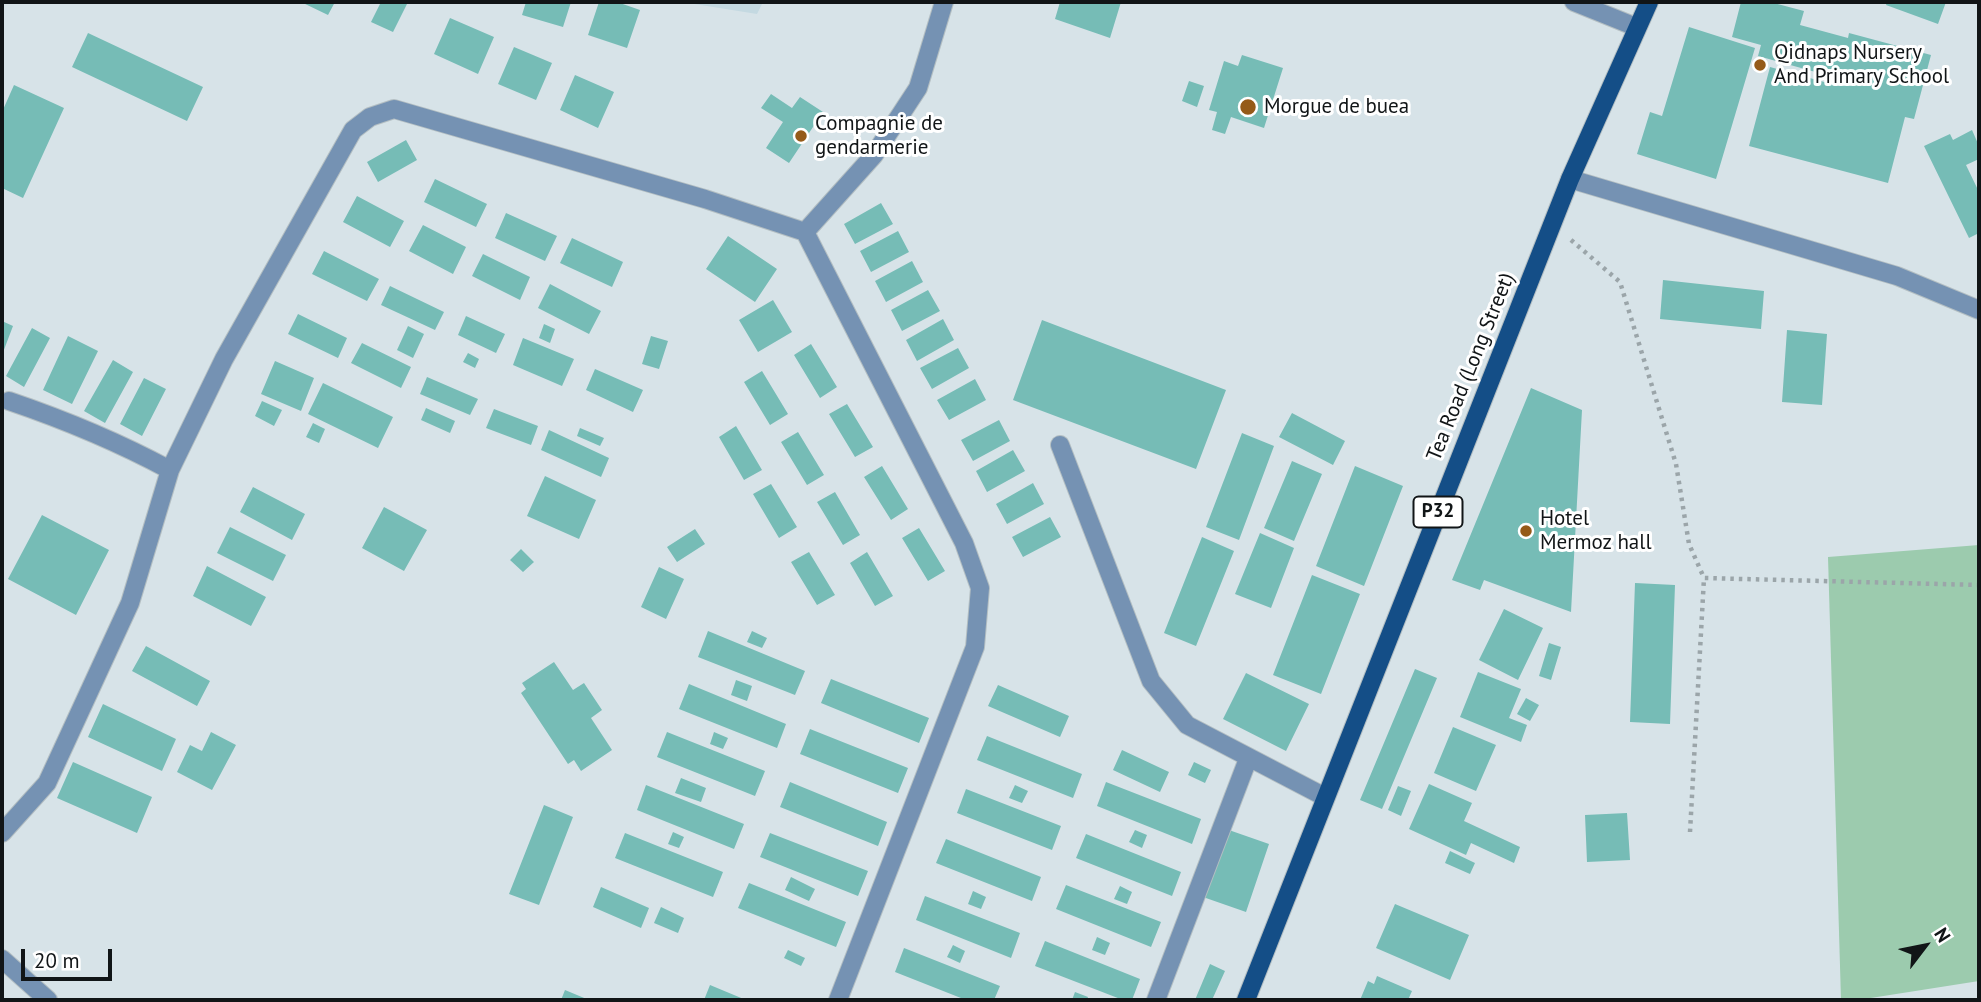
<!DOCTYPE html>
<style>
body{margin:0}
#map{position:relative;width:1981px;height:1002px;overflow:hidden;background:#d7e3e8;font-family:"PT Sans",sans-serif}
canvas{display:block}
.frame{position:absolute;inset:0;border:4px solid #111517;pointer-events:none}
.north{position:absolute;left:1890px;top:911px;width:70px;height:70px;-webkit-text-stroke:5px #fff;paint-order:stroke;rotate:58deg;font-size:19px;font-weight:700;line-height:28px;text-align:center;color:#111517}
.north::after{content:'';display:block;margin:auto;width:24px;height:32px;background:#111517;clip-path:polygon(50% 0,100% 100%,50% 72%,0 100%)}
.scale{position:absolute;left:21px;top:949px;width:91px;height:32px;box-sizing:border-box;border:4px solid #111517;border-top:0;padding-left:9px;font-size:21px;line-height:24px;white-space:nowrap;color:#111517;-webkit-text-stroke:5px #fff;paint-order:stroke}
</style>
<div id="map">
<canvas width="1981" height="1002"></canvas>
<div class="frame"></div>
<div class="north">N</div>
<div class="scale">20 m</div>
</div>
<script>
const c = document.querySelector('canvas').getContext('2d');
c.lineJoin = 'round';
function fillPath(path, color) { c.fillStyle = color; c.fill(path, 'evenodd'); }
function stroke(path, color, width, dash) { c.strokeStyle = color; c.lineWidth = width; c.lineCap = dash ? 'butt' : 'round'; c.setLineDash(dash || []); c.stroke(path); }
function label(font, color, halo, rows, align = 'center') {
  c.font = font + ' "PT Sans",sans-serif'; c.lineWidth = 6; c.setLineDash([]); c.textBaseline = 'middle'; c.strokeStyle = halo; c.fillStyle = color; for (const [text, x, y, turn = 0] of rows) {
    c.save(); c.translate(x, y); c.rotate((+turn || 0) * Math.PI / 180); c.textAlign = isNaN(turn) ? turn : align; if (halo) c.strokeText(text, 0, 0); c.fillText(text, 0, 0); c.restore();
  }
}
fillPath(new Path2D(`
 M682,2h81l-6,12z`), '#c4d9e1');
fillPath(new Path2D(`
 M1979,545v436l-121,19h-17l-13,-443z`), '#9ccbae');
fillPath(new Path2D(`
 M301,2h34l-7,13z
 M381,2h27l-15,30 -22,-10z
 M526,2h45l-8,25 -41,-12z
 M599,2h18l23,8 -13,38 -39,-13z
 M1060,2h61l-11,36 -55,-19z
 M1741,2h29l34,9 -4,14 48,13 1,-5 82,22 -17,64 -9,-2 -17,66 -139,-37 21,-79 65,18 2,-7 -79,-22 3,-11 -29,-8z
 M1887,2h59l-8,22 -52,-19z
 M450,18l44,19 -16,37 -44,-20z
 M1689,27l66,21 -39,131 -79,-25 13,-42 12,4z
 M88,33l115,54 -16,34 -115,-54z
 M514,47l38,16 -16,37 -38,-16z
 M1242,55l41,13 -19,60 -33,-11 -6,17 -13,-4 5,-18 -8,-2 15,-49 14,5z
 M575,75l39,17 -16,36 -38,-18z
 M1189,81l15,5 -7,21 -15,-6z
 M14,85l50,23 -41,90 -21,-10v-76z
 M771,94l21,14 8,-11 23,15 -34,51 -23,-15 17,-26 -22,-14z
 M1972,130l7,16v13l-13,6 13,27v41l-10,5 -45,-92 26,-12 3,6z
 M406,140l11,20 -39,22 -11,-20z
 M435,179l52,25 -11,23 -52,-25z
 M357,196l47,25 -14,26 -47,-25z
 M881,203l12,21 -38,20 -11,-20z
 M506,213l51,23 -12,25 -50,-23z
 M423,225l43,22 -13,27 -44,-23z
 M898,231l11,21 -38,20 -11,-21z
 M728,236l49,33 -22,33 -49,-33z
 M572,238l51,24 -11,25 -52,-24z
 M324,251l55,28 -12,22 -55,-27z
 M483,254l47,23 -10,23 -48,-24z
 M912,261l11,21 -37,20 -11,-21z
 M1663,280l101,11 -3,38 -101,-10z
 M550,284l51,27 -12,23 -51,-26z
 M390,286l54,26 -9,18 -54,-25z
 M928,290l12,21 -38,20 -11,-21z
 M773,300l19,32 -34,20 -19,-32z
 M298,314l49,24 -9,20 -50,-24z
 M466,316l39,18 -9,19 -38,-18z
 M943,319l11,21 -37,21 -11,-21z
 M1042,320l184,70 -30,79 -183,-69z
 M2,321l11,5 -11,29z
 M544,324l11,5 -5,14 -11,-5z
 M408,326l16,8 -11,24 -16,-8z
 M32,328l18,10 -26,49 -18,-11z
 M1787,330l40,4 -5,71 -40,-3z
 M68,336l30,15 -26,53 -29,-14z
 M651,336l17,5 -9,28 -17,-5z
 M523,338l51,21 -12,27 -49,-21z
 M362,343l49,24 -10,21 -50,-25z
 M811,344l26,43 -17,11 -26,-43z
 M958,348l11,20 -37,21 -12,-21z
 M468,353l11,6 -4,9 -12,-6z
 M113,360l20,12 -28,51 -21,-12z
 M275,361l39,17 -13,33 -40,-17z
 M595,369l48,21 -10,22 -47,-22z
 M762,371l26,43 -18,11 -26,-43z
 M427,377l51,22 -8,16 -50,-21z
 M144,378l22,11 -24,47 -22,-12z
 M975,379l11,21 -37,20 -12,-20z
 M323,383l70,34 -15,31 -70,-34z
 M1531,388l51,22 -11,202 -87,-32 -4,10 -28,-10z
 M262,401l20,9 -8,16 -19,-10z
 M847,404l26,43 -18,10 -26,-43z
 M426,408l29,13 -5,12 -29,-13z
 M494,409l44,17 -7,19 -45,-17z
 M1292,413l53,28 -12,24 -54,-28z
 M999,420l11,21 -37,20 -12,-21z
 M313,423l12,6 -6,14 -13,-6z
 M736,426l26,44 -18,10 -25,-43z
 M580,428l24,10 -4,8 -23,-10z
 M549,430l60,28 -8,19 -60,-27z
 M798,432l26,43 -17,10 -26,-43z
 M1242,433l32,13 -35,94 -33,-13z
 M1013,450l12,21 -38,21 -11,-21z
 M1292,461l30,13 -28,67 -30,-13z
 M882,466l26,43 -17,11 -27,-43z
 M1355,466l48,20 -39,100 -48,-20z
 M545,476l51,24 -17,39 -52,-23z
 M1033,483l11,21 -37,20 -11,-20z
 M771,484l26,43 -18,11 -26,-44z
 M253,487l52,27 -13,26 -52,-28z
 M835,492l25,43 -17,10 -26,-43z
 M384,507l43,23 -23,41 -42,-23z
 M42,515l67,35 -33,65 -68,-36z
 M1050,517l11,20 -38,20 -11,-20z
 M230,527l56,28 -13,26 -56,-28z
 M919,528l26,43 -17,10 -26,-43z
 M695,529l10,15 -28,18 -10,-15z
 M1260,533l34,15 -23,60 -36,-14z
 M1202,537l32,14 -38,95 -32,-13z
 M521,549l13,13 -11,10 -13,-12z
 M809,552l26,43 -18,10 -26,-43z
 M867,552l26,44 -18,10 -25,-43z
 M207,566l59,31 -15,29 -58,-30z
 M659,567l25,12 -18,40 -25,-12z
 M1312,575l48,19 -39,100 -48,-19z
 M1635,583l40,2 -5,139 -40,-2z
 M1504,609l39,19 -25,52 -39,-20z
 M708,631l97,40 -10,24 -97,-38z
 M752,631l15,7 -5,10 -15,-6z
 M1549,643l12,4 -10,33 -12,-4z
 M146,646l64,35 -13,25 -65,-35z
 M554,662l19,28 11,-7 18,27 -11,8 21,32 -31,21 -7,-11 -6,4 -47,-71 5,-4 -4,-6z
 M1415,669l22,9 -55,131 -22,-9z
 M1478,672l43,17 -12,29 18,7 -6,17 -61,-25z
 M1246,673l63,31 -23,47 -63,-32z
 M831,679l98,39 -10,25 -98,-40z
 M736,680l16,6 -5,15 -16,-6z
 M689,684l97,40 -9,24 -98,-39z
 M998,685l71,31 -9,21 -72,-31z
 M1526,698l13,7 -9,16 -13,-7z
 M103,704l73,35 -14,32 -74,-34z
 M1453,727l43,18 -20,46 -42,-18z
 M810,729l98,39 -10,25 -98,-39z
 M211,732l25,13 -24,45 -35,-18 13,-27 12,6z
 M667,732l98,39 -10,25 -98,-39z
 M714,732l14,6 -5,11 -13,-5z
 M987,736l95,38 -9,24 -96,-38z
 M1122,750l47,22 -9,20 -47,-22z
 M73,762l79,35 -15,36 -80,-35z
 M1194,762l17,8 -6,13 -17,-8z
 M681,778l25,10 -5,14 -26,-9z
 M790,782l97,40 -9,24 -98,-39z
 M1106,782l95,37 -9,25 -95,-38z
 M1429,784l43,19 -8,18 56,26 -6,16 -43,-20 -5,12 -57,-26z
 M646,785l98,39 -10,25 -97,-39z
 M1015,785l13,6 -6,12 -13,-5z
 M1398,786l13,5 -10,25 -13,-6z
 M966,789l95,37 -9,24 -95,-37z
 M544,805l29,12 -34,88 -30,-11z
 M1627,813l3,47 -43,2 -2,-47z
 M1226,829l43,15 -23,68 -43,-15z
 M1135,830l12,5 -5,13 -13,-6z
 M673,832l11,5 -5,11 -11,-4z
 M625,833l98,39 -10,25 -98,-39z
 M770,833l98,38 -10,25 -98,-39z
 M1086,834l95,38 -9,24 -96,-38z
 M946,839l95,38 -9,24 -96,-38z
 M1450,851l25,12 -5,11 -25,-11z
 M791,877l24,12 -6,12 -24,-11z
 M749,883l97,39 -10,25 -98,-39z
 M1066,885l95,37 -10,25 -95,-38z
 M1120,886l12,6 -5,12 -13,-5z
 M601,887l48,21 -8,20 -48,-21z
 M973,891l13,6 -5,12 -13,-5z
 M925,896l95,37 -9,25 -95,-38z
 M1395,904l74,31 -19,45 -74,-32z
 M661,907l23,11 -6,15 -24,-10z
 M1097,937l13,6 -5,12 -13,-5z
 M1045,941l95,38 -8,21h-9l-88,-34z
 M953,945l12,6 -5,12 -13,-6z
 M904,948l96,38 -6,14h-28l-71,-28z
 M788,950l17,8 -4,8 -17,-8z
 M1210,964l15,7 -13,29h-17z
 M1377,976l35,15 -4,9h-48l8,-19 6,3z
 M710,985l36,15h-42z
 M565,990l24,10h-28z
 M1075,992l13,5 -1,3h-15z`), '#76bcb6');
const minor = new Path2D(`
 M1574,2l62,25
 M1570,179l327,97 82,34
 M805,232l159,311 16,45 -5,59 -137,353
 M9,401c56,19 109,41 161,69
 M1060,445l91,236 36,44 138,72
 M2,833l45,-50 83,-180 40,-133 54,-111 129,-229 17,-13 24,-8 311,90 100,33 69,-77 44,-67 26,-86
 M1156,1000l92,-241`);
const tertiary = new Path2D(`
 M2,959l46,41`);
const primary = new Path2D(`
 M1246,1000l324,-821 79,-177`);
stroke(minor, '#b3bec2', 20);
stroke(tertiary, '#b3bec2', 20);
stroke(primary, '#b3bec2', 20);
stroke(new Path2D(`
 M1571,240l49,42 56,182 13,80 15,34 275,7
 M1690,832l14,-254`), '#9ba5a9', 4.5, [3.5, 5]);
stroke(minor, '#7592b3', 18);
stroke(tertiary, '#7592b3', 18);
stroke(primary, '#144e87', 18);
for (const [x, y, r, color] of [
 [1760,65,7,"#955a19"],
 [1248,107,9,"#955a19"],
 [801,136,7,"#955a19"],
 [1526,531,7,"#955a19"]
]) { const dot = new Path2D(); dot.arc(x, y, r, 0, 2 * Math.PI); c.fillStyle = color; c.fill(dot); stroke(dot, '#fff', 2.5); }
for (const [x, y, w] of [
 [1438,512,49]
]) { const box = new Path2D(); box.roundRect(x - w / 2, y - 15.5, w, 31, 5); c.fillStyle = '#fff'; c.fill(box); stroke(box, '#111517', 2); }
label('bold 19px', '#111517', null, [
 ["P32",1438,512]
]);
label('21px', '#111517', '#fff', [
 ["Qidnaps Nursery",1774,53],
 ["And Primary School",1774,77],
 ["Morgue de buea",1264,107],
 ["Compagnie de",815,124],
 ["gendarmerie",815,148],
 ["Hotel",1540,519],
 ["Mermoz hall",1540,543]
], 'left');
label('21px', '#111517', '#fff', [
 ["Tea Road (Long Street)",1471,367,-68]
]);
</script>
